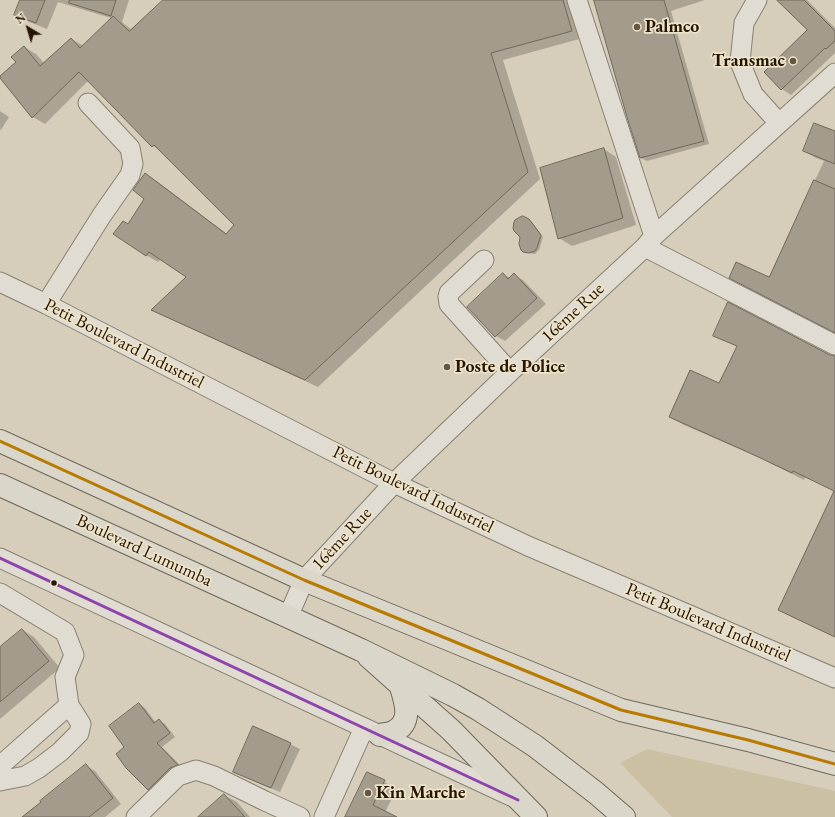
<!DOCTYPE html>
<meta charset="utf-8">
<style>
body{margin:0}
#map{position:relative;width:835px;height:817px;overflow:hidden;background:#d6ceba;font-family:"EB Garamond",serif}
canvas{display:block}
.north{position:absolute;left:8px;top:8px;width:40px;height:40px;-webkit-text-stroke:3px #ede3ca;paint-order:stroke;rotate:322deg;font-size:11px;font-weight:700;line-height:16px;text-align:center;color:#261500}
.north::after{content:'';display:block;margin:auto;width:14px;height:18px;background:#261500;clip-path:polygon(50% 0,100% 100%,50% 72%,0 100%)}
</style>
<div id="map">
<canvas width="835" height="817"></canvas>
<div class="north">N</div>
</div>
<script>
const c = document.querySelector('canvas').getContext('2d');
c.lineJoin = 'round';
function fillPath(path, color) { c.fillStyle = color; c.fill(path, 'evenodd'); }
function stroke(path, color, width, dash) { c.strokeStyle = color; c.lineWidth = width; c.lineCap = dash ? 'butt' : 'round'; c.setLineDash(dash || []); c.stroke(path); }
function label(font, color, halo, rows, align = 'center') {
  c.font = font + ' "EB Garamond",serif'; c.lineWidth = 3.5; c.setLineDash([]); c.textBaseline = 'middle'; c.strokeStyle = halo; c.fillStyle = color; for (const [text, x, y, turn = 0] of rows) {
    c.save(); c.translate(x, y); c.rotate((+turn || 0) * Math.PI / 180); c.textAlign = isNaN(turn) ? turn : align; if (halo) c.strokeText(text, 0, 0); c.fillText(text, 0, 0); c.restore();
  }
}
fillPath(new Path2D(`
 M647,749l188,42v26h-163l-52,-54z`), '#ccc0a3');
fillPath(new Path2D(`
 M22,0h107l-7,22 10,8 32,-30h409l10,38 -80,22 37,119 -222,208 -154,-71 -11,-6 35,-33 -27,-18 -3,3 -12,-7 -18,-30 18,-26 -1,-24 13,7 69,52 8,-9 -73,-73 -9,-6 -64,-66 -44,44 -12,-7 -16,-54 7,-16 12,7 8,9 27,-24 13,7 27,-28 -53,-16 -11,27 -20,-8 -11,-7z
 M595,0h110l-34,11 38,133 -62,17 -6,-3z
 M780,0h27l28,28v25l-44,42 -9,-6 -17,-17 44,-42z
 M0,111l9,6 -8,13 -1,-1z
 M835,132v200l-66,-53 55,-118 -8,-3 -12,-7z
 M604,149l12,8 20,68 -64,21 -13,-8z
 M526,219l6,3 11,15 -4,13 -4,4h-2l-9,-3z
 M503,274l7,4 4,-3 9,5 23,24 -41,37 -9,-5z
 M715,335l120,22v280l-43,-20 -13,-7 56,-119 -30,-14 -1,3 -40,-20 -82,-36 -12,-7 50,-33 18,-37 -11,-5z
 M22,630l12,7 26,31 -60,51v-70z
 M139,704l6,4 11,15 3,-3 6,4 10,13 -13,10 21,21 -29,25 -6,-4 -22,-42z
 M290,744l10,5 -20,43 -36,-15z
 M86,766l9,5 26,33 -16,13h-81z
 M368,773l29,16 -12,23 10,5h-48z
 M224,795l13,7 13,15h-51z`), '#0003');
const building = new Path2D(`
 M20,0h25l-9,23 -22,-8z
 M70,0h46l-5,16 -42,-13z
 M163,0h400l9,31 -81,22 37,119 -223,208 -154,-70 35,-33 -37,-25 -3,4 -33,-22 10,-13 5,3 16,-25 -11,-9 12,-17 81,61 8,-9 -80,-80 -2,2 -73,-75 -47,46 -32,-40v-2l16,-14 -5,-5 13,-11 16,20 31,-28 9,10 33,-32 16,15z
 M594,0h70l40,141 -64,17 -13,-41z
 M777,0h27l31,31v10l-9,8 -1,-1 -44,42 -17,-18 43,-42z
 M814,123l21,8v33l-32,-13z
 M604,148l19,70 -65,21 -18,-71z
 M814,180l21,9v144l-106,-55 7,-16 33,15z
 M523,216l6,3 12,16 -4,13 -2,3 -6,2 -6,-1 -2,-2 -2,-6 1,-7 -6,-6 -1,-3 1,-6 1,-2 3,-2z
 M503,273l5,6 6,-6 23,25 -42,39 -28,-30z
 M728,302l102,53 5,1v281l-57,-27 56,-119 -41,-20 -1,2 -42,-20 -81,-36 21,-47 29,13 8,-16 10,-21 -24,-10z
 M22,629l27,32 -49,41v-55z
 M139,703l15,20 5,-4 11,14 -13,10 21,22 -8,3 -22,22 -22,-22 -10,-14 8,-7 -15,-21z
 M253,726l38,17 -20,45 -38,-16z
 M86,764l27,34 -24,19h-67l19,-15 -1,-1z
 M367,772l18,8 -12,25 24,12h-52z
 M224,794l21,23h-47z`);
fillPath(building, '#a39c8d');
stroke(building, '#6f685a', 1);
const minor = new Path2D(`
 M577,0l77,236
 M757,0l-13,23 -4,39 13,32 26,29
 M645,247l190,98
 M484,260l-35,33 -1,4 1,7 61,68
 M0,282l46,22 348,179 134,63 166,71 141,61
 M46,304l56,-89 28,-40 3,-11 -3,-16 -42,-45
 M0,558l515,240
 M0,593l65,39 9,23 -9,22 4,28 12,19 -2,9 -19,19 -21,16 -14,8 -25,5
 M288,617l16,-37 90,-97 116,-111 135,-125 9,-11 181,-163
 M0,766l69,-61
 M136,817l42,-41 18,-6 18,6 51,25 35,16
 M324,817l40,-89`);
const major = new Path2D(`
 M369,657l82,73 85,87
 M380,735c4,-1 9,-1 13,-3 21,-9 12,-32 7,-48`);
const highway = new Path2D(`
 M0,441l304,139 317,130 127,30 87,24
 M0,485l361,165 92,45 25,14 57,37 61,47 28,24`);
stroke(minor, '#878173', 21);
stroke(major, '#6f685a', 24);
stroke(highway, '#6f685a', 24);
stroke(minor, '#e0dcd1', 19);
stroke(major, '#dad6c9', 22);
stroke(highway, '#dad6c9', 22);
stroke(new Path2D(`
 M0,441l304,139 317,130 127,30 87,24`), '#b87a00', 3);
stroke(new Path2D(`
 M0,558l518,242`), '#8e44ad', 3);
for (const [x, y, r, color] of [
 [637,27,4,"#645641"],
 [793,61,4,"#645641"],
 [447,367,4,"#645641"],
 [54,583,3.5,"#261500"],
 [368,793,4,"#645641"]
]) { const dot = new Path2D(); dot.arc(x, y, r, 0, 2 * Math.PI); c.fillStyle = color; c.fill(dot); stroke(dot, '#ede3ca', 1.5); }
label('bold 18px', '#261500', '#ede3ca', [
 ["Palmco",645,27],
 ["Transmac",785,61,"right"],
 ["Poste de Police",455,367],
 ["Kin Marche",376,793]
], 'left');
label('18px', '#261500', '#ede3ca', [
 ["16ème Rue",573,313,-43],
 ["Petit Boulevard Industriel",124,344,27],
 ["Petit Boulevard Industriel",413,490,26],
 ["16ème Rue",342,539,-47],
 ["Boulevard Lumumba",144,551,25],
 ["Petit Boulevard Industriel",708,623,23]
]);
</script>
